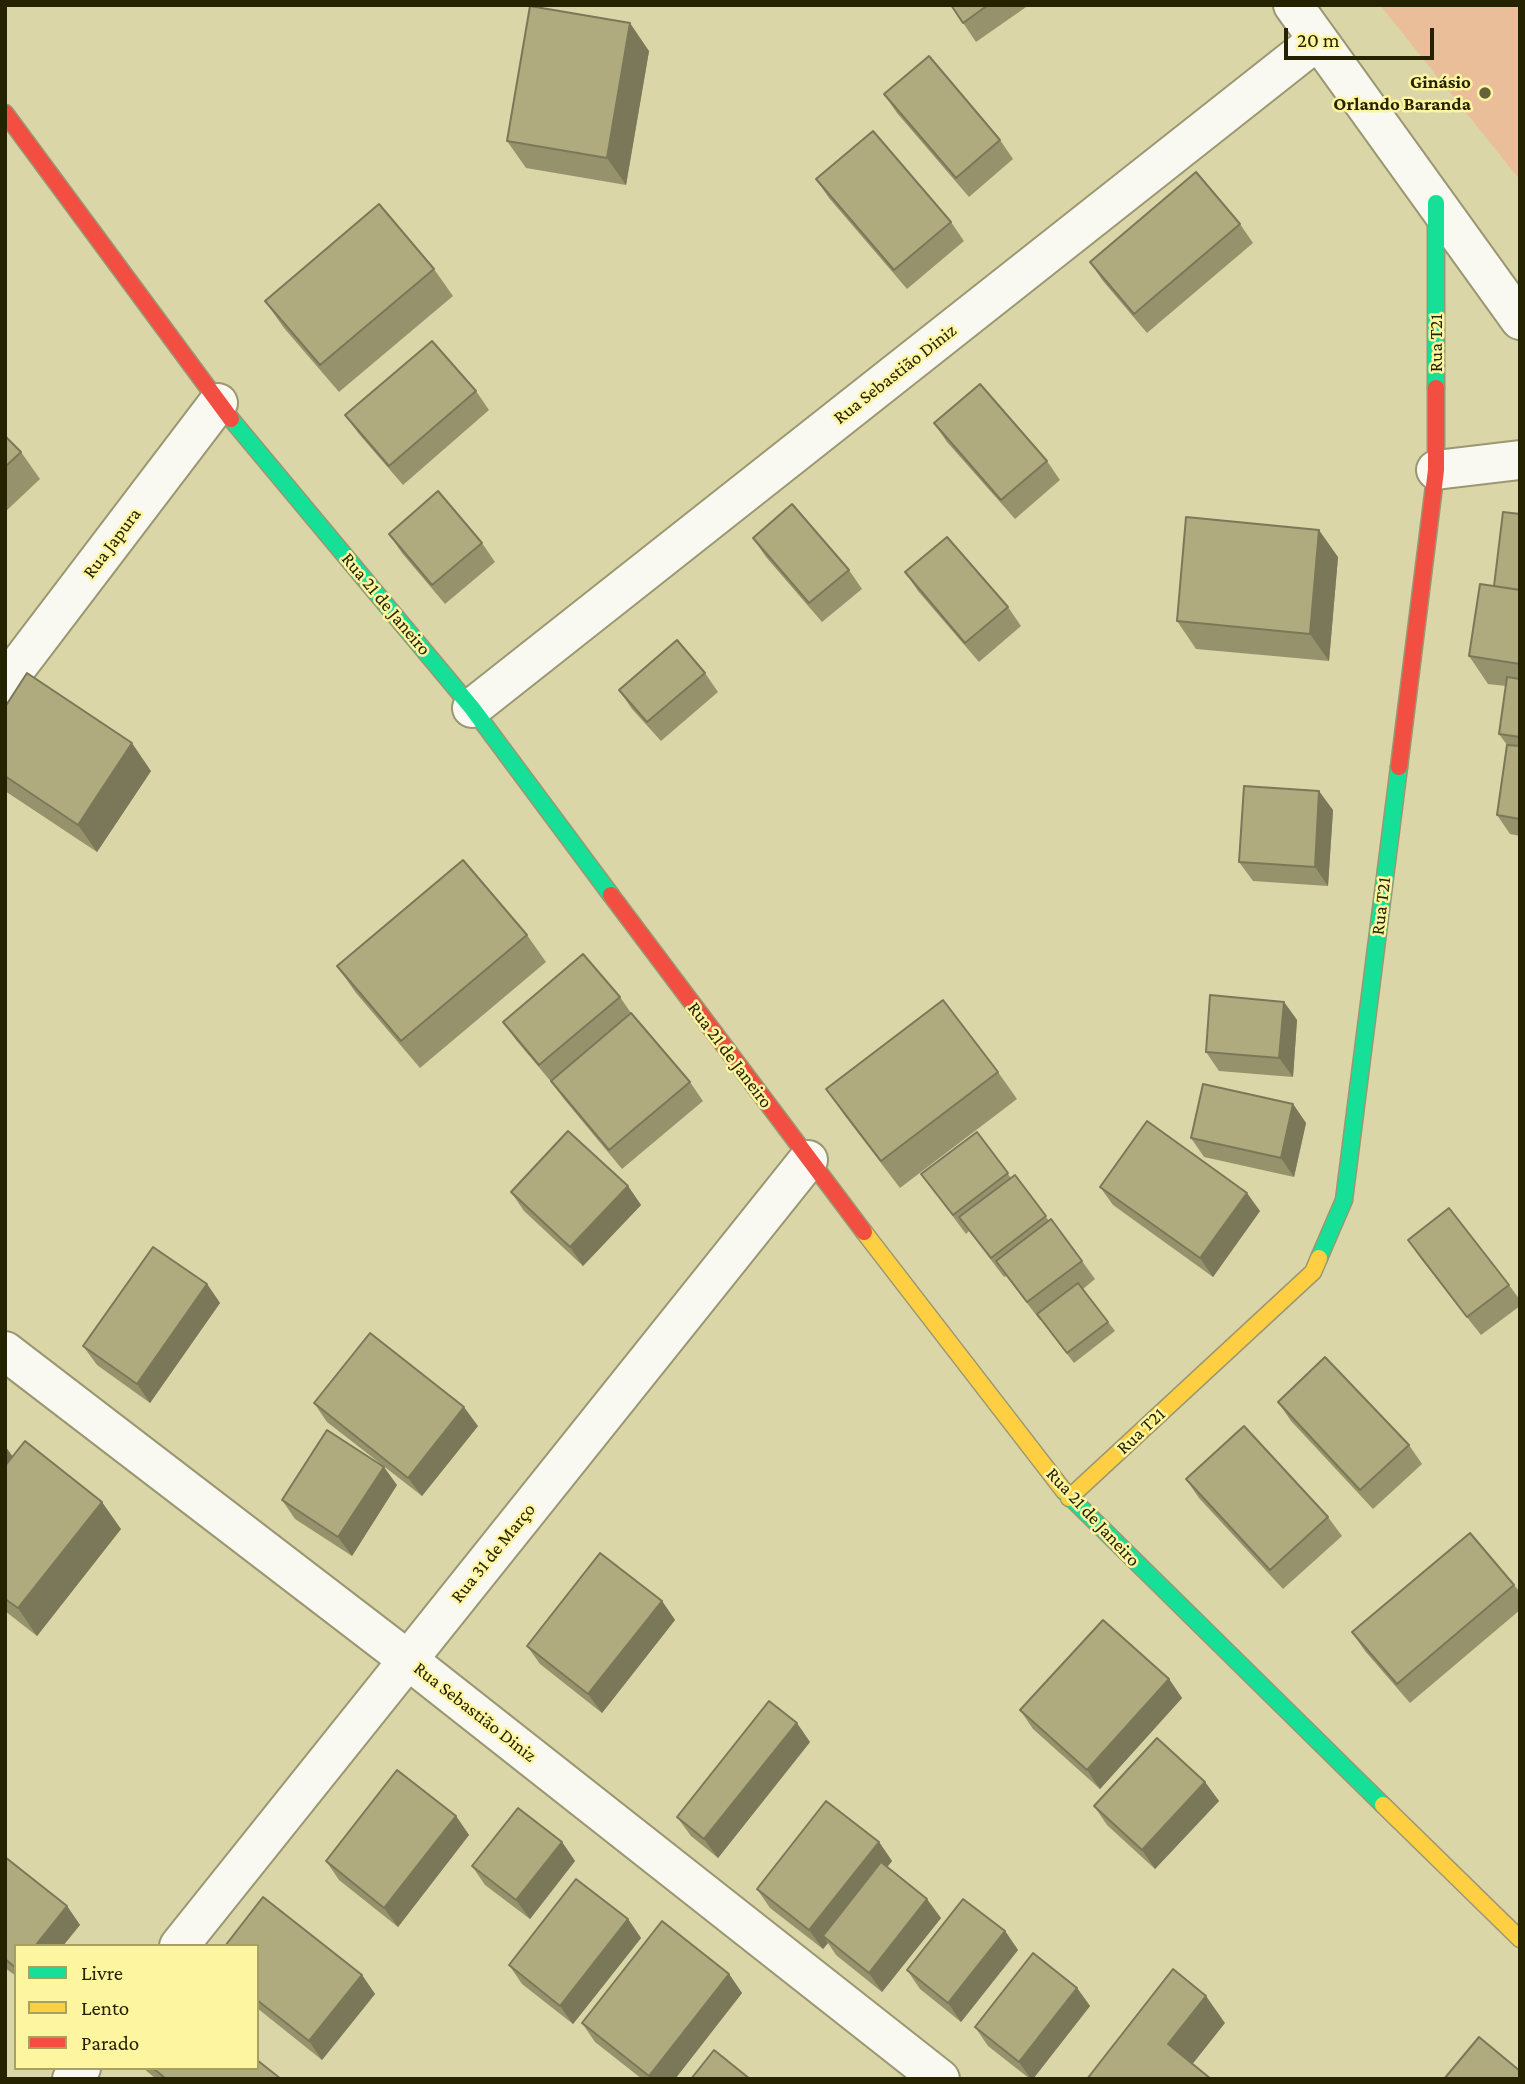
<!DOCTYPE html>
<meta charset="utf-8">
<style>
body{margin:0}
#map{position:relative;width:1525px;height:2084px;overflow:hidden;background:#dad6a8;font-family:"Crimson Pro",serif}
canvas{display:block}
.frame{position:absolute;inset:0;border:7px solid #252200;pointer-events:none}
.legend{position:absolute;left:14px;top:1944px;width:245px;height:126px;box-sizing:border-box;background:#fdf5a0;border:2px solid #a7a160;margin:0;padding:9px 12px;list-style:none;font-size:21px;color:#252200}
.legend li{display:flex;align-items:center;gap:14px;height:35px}
.legend b{width:35px;border:2px solid #a7a160}
.scale{position:absolute;left:1284px;top:28px;width:150px;height:32px;box-sizing:border-box;border:4px solid #252200;border-top:0;padding-left:9px;font-size:21px;line-height:24px;white-space:nowrap;color:#252200;-webkit-text-stroke:5px #fdf5a0;paint-order:stroke}
</style>
<div id="map">
<canvas width="1525" height="2084"></canvas>
<div class="frame"></div>
<ul class="legend">
<li><b style="height:9px;background:#16e098"></b>Livre</li>
<li><b style="height:9px;background:#ffcf43"></b>Lento</li>
<li><b style="height:9px;background:#f24e42"></b>Parado</li>
</ul>
<div class="scale">20 m</div>
</div>
<script>
const c = document.querySelector('canvas').getContext('2d');
c.lineJoin = 'round';
function fillPath(path, color) { c.fillStyle = color; c.fill(path, 'evenodd'); }
function stroke(path, color, width, dash) { c.strokeStyle = color; c.lineWidth = width; c.lineCap = dash ? 'butt' : 'round'; c.setLineDash(dash || []); c.stroke(path); }
function label(font, color, halo, rows, align = 'center') {
  c.font = font + ' "Crimson Pro",serif'; c.lineWidth = 5; c.setLineDash([]); c.textBaseline = 'middle'; c.strokeStyle = halo; c.fillStyle = color; for (const [text, x, y, turn = 0] of rows) {
    c.save(); c.translate(x, y); c.rotate((+turn || 0) * Math.PI / 180); c.textAlign = isNaN(turn) ? turn : align; if (halo) c.strokeText(text, 0, 0); c.fillText(text, 0, 0); c.restore();
  }
}
fillPath(new Path2D(`
 M1380,5h140v175z`), '#e9be98');
const street = new Path2D(`
 M1293,5l227,315
 M1436,470l84,-10
 M5,683l213,-280
 M472,708l846,-668
 M5,1351l403,309 532,419
 M179,1946l629,-786
 M72,2079l9,-11`);
const fast = new Path2D(`
 M1436,203v185
 M231,419l241,289 139,187
 M1319,1258l25,-58 55,-433
 M1064,1491l319,314`);
const slow = new Path2D(`
 M864,1232l200,259
 M1069,1498l244,-226 6,-14
 M1383,1805l137,134`);
const jam = new Path2D(`
 M5,113l226,306
 M1399,767l37,-297v-82
 M611,895l253,337`);
stroke(street, '#9a9772', 42);
stroke(fast, '#9a9772', 19);
stroke(slow, '#9a9772', 19);
stroke(jam, '#9a9772', 19);
stroke(street, '#f9f9f2', 38);
stroke(fast, '#16e098', 16);
stroke(slow, '#ffcf43', 16);
stroke(jam, '#f24e42', 16);
fillPath(new Path2D(`
 M951,5h78l-53,37z
 M649,51l-23,134 -100,-17 -19,-27z
 M884,94l116,46 13,19 -44,38 -72,-84z
 M816,179l135,43 13,19 -57,48 -78,-91z
 M1240,224l13,19 -106,90 -44,-52 -13,-19z
 M434,269l19,27 -114,96 -55,-64 -19,-27z
 M476,391l13,19 -86,75 -44,-51 -14,-19z
 M934,423l113,38 13,19 -45,39 -68,-77z
 M5,436l16,16 19,27 -35,33z
 M1520,514v322l-10,-2 -13,-19 10,-70 -8,-11 7,-48 -18,-2 -19,-28z
 M389,534l93,9 13,19 -50,42 -43,-51z
 M753,538l96,32 13,19 -40,33 -56,-65z
 M1338,557l-9,104 -133,-12 -19,-28z
 M905,572l103,35 13,19 -42,36 -61,-71z
 M705,673l13,19 -57,49 -29,-32 -13,-19z
 M5,707l146,64 -54,81 -92,-61z
 M1333,810l-5,76 -75,-5 -14,-19z
 M527,935l19,27 -126,106 -64,-75 -19,-27z
 M620,997l11,16 59,69 13,19 -81,68 -58,-70 -11,-15 -37,-44 -13,-18z
 M1284,1002l13,18 -4,57 -74,-6 -13,-19z
 M998,1072l19,27 -117,89 -55,-72 -19,-27z
 M1293,1104l13,19 -12,54 -90,-20 -13,-19z
 M977,1132l34,46 4,-3 34,46 33,40 13,18 -12,10 32,42 -41,32 -33,-43h-1l-34,-44 -2,1 -35,-46 -3,3 -45,-60z
 M628,1186l13,19 -58,61 -59,-55 -13,-19z
 M1100,1187l160,24 -47,66 -100,-72z
 M1408,1240l101,45 11,15v6l-39,29 -60,-76z
 M207,1284l13,19 -70,100 -53,-38 -14,-19z
 M1278,1402l131,43 13,19 -49,45 -82,-88z
 M314,1403l164,23 -56,70 -95,-74z
 M5,1446l8,11 108,72 -84,107 -32,-25z
 M1186,1479l142,38 14,19 -59,53 -84,-91z
 M397,1485l-45,71 -57,-37 -13,-19z
 M1514,1585l6,7v18l-110,93 -45,-52 -13,-19z
 M662,1601l13,19 -73,93 -62,-49 -13,-18z
 M1169,1679l13,19 -82,91 -67,-60 -13,-19z
 M810,1742l-92,116 -27,-22 -14,-19z
 M1205,1782l14,19 -64,68 -48,-44 -13,-19z
 M456,1816l13,19 -71,92 -59,-47 -13,-19z
 M562,1842l13,19 -45,58 -45,-34 -13,-19z
 M879,1842l13,19 -5,6 54,51 -59,74 -46,-37 -8,-12 -5,6 -53,-41 -13,-19z
 M5,1857l62,49 13,19 -64,21v30l-11,-8z
 M628,1919l13,19 -68,86 -51,-40 -13,-19z
 M1005,1931l13,19 -57,72 -41,-33 -13,-19z
 M257,1946l105,29 13,19 -53,66 -65,-52z
 M729,1974l13,19 -67,86h-33l-47,-37 -13,-19z
 M1077,1988l13,18 -57,73h-3l-42,-33 -13,-19z
 M143,2068h114l24,11h-125z`), '#96936c');
fillPath(new Path2D(`
 M630,23l19,28 -23,134 -19,-27z
 M1319,530l19,27 -9,104 -19,-27z
 M132,743l19,28 -54,81 -19,-27z
 M1319,791l14,19 -5,76 -13,-19z
 M1284,1002l13,18 -4,57 -14,-19z
 M1293,1104l13,19 -12,54 -13,-19z
 M628,1186l13,19 -58,61 -13,-19z
 M1247,1193l13,18 -47,66 -13,-19z
 M207,1284l13,19 -70,100 -13,-19z
 M464,1407l14,19 -56,70 -14,-18z
 M5,1446l18,25 -18,22z
 M384,1467l13,18 -45,71 -14,-19z
 M102,1502l19,27 -84,107 -19,-28z
 M662,1601l13,19 -73,93 -14,-19z
 M1169,1679l13,19 -82,91 -13,-19z
 M797,1723l13,19 -92,116 -14,-19z
 M1205,1782l14,19 -64,68 -13,-19z
 M456,1816l13,19 -71,92 -14,-19z
 M562,1842l13,19 -45,58 -14,-19z
 M879,1842l13,19 -63,80 -6,-5 5,7 -5,6 -14,-19z
 M927,1899l14,19 -59,74 -13,-19z
 M67,1906l13,19 -17,21h-28z
 M628,1919l13,19 -68,86 -13,-18z
 M1005,1931l13,19 -57,72 -13,-19z
 M729,1974l13,19 -67,86h-24l-2,-3z
 M362,1975l13,19 -53,66 -13,-19z
 M1077,1988l13,18 -57,73h-2l-12,-17z
 M1206,1996l19,27 -38,48 -19,-27z`), '#7a7858');
const building = new Path2D(`
 M951,5h37l-25,18z
 M530,6l100,17 -23,135 -100,-17z
 M929,56l71,84 -44,38 -72,-84z
 M873,131l78,91 -57,48 -78,-91z
 M1196,172l44,52 -106,90 -44,-52z
 M379,204l55,65 -114,96 -55,-64z
 M432,341l44,50 -87,75 -44,-51z
 M980,384l67,77 -46,39 -67,-77z
 M5,436l16,16 -16,15z
 M438,491l44,52 -50,42 -43,-51z
 M792,504l57,66 -40,33 -56,-65z
 M1503,512l17,2v76l-26,-4z
 M1186,517l133,13 -9,104 -133,-13z
 M947,537l61,70 -43,36 -60,-71z
 M1480,584l40,6v74l-51,-8z
 M677,640l28,33 -58,49 -28,-32z
 M27,673l105,70 -54,82 -73,-49v-69z
 M1507,677l13,2v58l-21,-3z
 M1507,745l13,1v73l-23,-4z
 M1244,786l75,5 -4,76 -76,-5z
 M463,860l64,75 -126,106 -64,-75z
 M583,954l37,43 -81,68 -36,-43z
 M1210,995l74,7 -5,56 -73,-6z
 M943,1000l55,72 -117,89 -55,-72z
 M631,1013l59,69 -81,68 -58,-69z
 M1203,1084l90,20 -12,54 -90,-20z
 M1147,1121l100,72 -47,65 -100,-71z
 M568,1131l60,55 -58,61 -59,-55z
 M977,1132l31,41 -55,42 -32,-41z
 M1015,1175l31,41 -55,42 -32,-41z
 M1449,1208l60,77 -42,32 -59,-77z
 M1051,1219l31,42 -55,41 -31,-41z
 M153,1247l54,37 -70,100 -54,-38z
 M1078,1283l30,39 -41,31 -30,-39z
 M370,1333l94,74 -56,71 -94,-75z
 M1325,1357l84,88 -49,45 -82,-88z
 M1244,1426l84,91 -58,53 -84,-91z
 M327,1430l57,37 -46,70 -56,-37z
 M25,1441l77,61 -84,106 -13,-9v-133z
 M1470,1533l44,52 -117,99 -45,-52z
 M600,1553l62,48 -74,93 -61,-48z
 M1103,1620l66,59 -82,91 -67,-60z
 M769,1701l28,22 -93,116 -27,-22z
 M1157,1738l48,44 -63,68 -48,-44z
 M397,1770l59,46 -72,92 -58,-47z
 M826,1801l53,41 -70,88 -52,-41z
 M518,1808l44,34 -46,58 -44,-34z
 M5,1857l62,49 -32,40h-19v22l-11,-9z
 M881,1862l46,37 -58,74 -46,-37z
 M576,1879l52,40 -68,87 -51,-41z
 M263,1897l99,78 -53,66 -52,-41v-54h-32z
 M963,1899l42,32 -57,72 -41,-33z
 M662,1921l67,53 -80,102 -67,-53z
 M1033,1953l44,35 -58,74 -44,-35z
 M1173,1969l33,27 -38,48 43,35h-124z
 M1479,2037l41,34 -1,8h-75z
 M714,2050l36,29h-59z
 M257,2060l24,19h-115l-13,-11h104z`);
fillPath(building, '#afab7e');
stroke(building, '#7a7858', 2);
for (const [x, y, r, color] of [
 [1485,93,7,"#64613b"]
]) { const dot = new Path2D(); dot.arc(x, y, r, 0, 2 * Math.PI); c.fillStyle = color; c.fill(dot); stroke(dot, '#fdf5a0', 2.5); }
label('bold 19px', '#252200', '#fdf5a0', [
 ["Ginásio",1471,82],
 ["Orlando Baranda",1471,104]
], 'right');
label('19px', '#252200', '#fdf5a0', [
 ["Rua T21",1436,343,-90],
 ["Rua Sebastião Diniz",895,374,-38],
 ["Rua Japura",112,543,-53],
 ["Rua 21 de Janeiro",386,604,50],
 ["Rua T21",1381,906,-83],
 ["Rua 21 de Janeiro",730,1055,53],
 ["Rua T21",1141,1431,-43],
 ["Rua 21 de Janeiro",1093,1517,47],
 ["Rua 31 de Março",493,1553,-51],
 ["Rua Sebastião Diniz",475,1712,38]
]);
</script>
